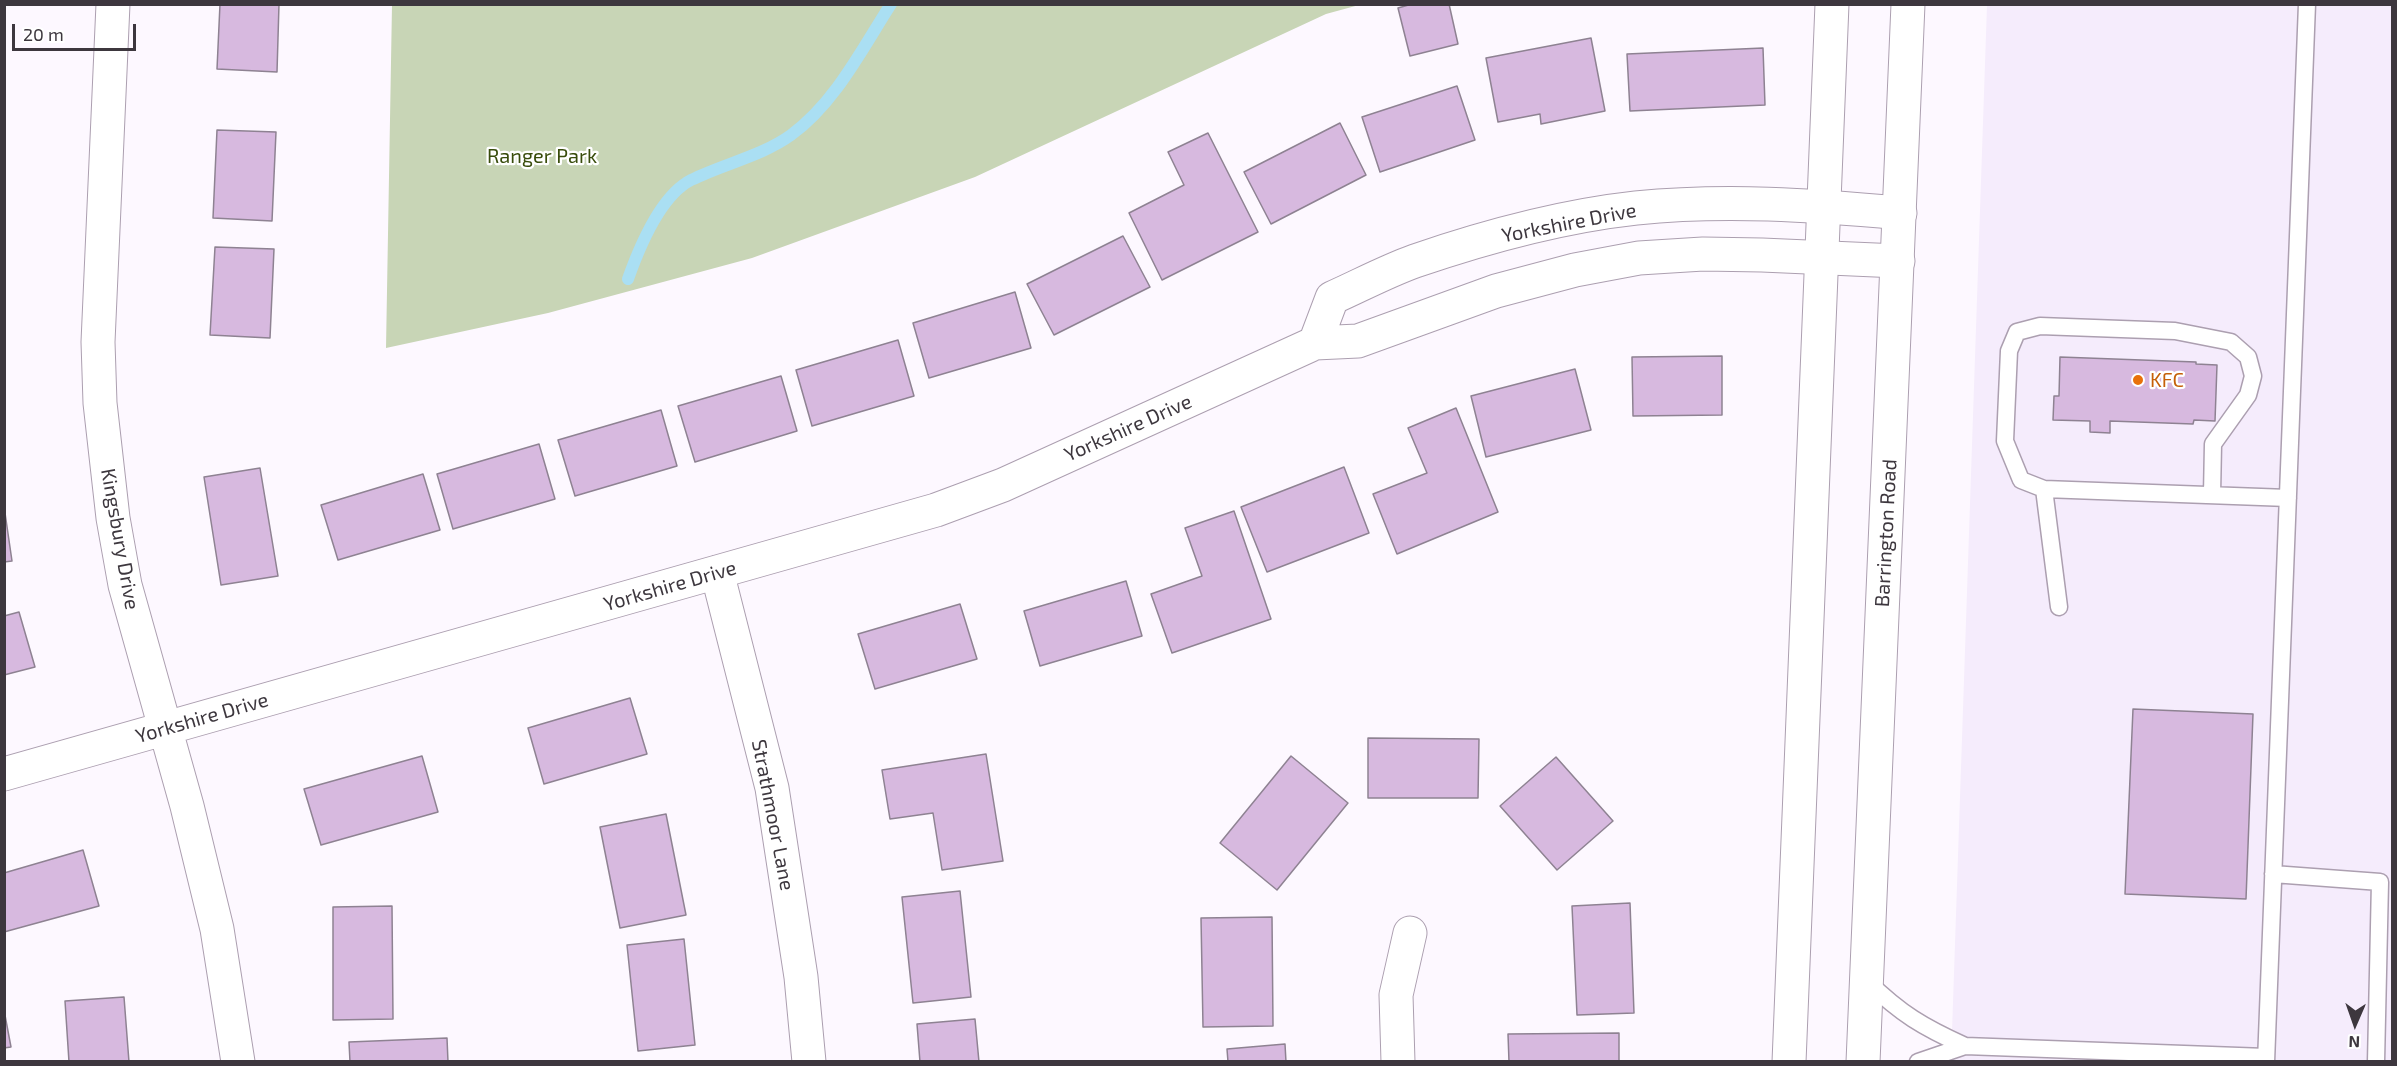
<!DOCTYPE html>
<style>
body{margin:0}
#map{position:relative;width:2397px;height:1066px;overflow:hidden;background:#fdf8ff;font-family:"Exo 2",sans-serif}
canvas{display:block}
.frame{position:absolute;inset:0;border:6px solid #3d373e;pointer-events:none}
.north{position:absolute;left:2325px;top:994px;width:60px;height:60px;-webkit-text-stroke:4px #fff;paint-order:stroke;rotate:182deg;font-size:16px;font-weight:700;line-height:24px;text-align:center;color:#3d373e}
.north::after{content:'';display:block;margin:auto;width:21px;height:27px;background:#3d373e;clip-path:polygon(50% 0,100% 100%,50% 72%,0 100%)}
.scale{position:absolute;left:12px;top:24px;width:124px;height:27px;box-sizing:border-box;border:3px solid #3d373e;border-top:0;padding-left:8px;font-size:18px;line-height:21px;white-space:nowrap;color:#3d373e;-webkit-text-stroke:4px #fff;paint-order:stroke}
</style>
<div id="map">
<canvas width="2397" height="1066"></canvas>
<div class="frame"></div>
<div class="north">N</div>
<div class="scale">20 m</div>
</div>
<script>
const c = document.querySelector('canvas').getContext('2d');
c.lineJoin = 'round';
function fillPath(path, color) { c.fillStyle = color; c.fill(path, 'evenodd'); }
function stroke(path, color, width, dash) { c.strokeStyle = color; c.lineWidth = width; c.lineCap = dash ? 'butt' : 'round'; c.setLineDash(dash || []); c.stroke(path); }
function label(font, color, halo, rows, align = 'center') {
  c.font = font + ' "Exo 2",sans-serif'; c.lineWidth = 4.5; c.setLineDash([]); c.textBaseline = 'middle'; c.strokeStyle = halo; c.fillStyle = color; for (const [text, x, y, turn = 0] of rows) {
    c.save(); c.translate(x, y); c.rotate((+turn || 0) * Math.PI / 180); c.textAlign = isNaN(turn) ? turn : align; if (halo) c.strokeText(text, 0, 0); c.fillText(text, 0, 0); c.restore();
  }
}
fillPath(new Path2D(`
 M1987,5h405v1056h-441z`), '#f5ecfc');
fillPath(new Path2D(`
 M392,5v-1l967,1 -33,9 -351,163 -223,81 -204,55 -162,35z`), '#c8d5b6');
stroke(new Path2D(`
 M628,279c11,-31 32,-83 63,-99 32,-16 71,-24 100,-45 44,-32 71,-86 100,-131`), '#aadff3', 12);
const building = new Path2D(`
 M220,4h59l-2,68 -60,-3z
 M1412,4h37l9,40 -48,12 -12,-48z
 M1591,38l14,73 -64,13 -1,-10 -42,8 -12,-64z
 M1763,48l2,57 -135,6 -3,-57z
 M1457,86l18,54 -95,32 -18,-55z
 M1340,123l26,52 -95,49 -27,-52z
 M217,130l59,2 -4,89 -59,-3z
 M1208,133l50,99 -96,48 -33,-67 55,-28 -16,-33z
 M1123,236l27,51 -96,48 -27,-51z
 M215,247l59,2 -4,89 -60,-3z
 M1015,292l16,56 -102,30 -16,-55z
 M898,340l16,56 -102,30 -16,-56z
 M1722,356v59l-89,1 -1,-59z
 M2060,357l136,5v2l21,1 -2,56 -21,-1 -1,4 -83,-3v12l-20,-1v-11l-37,-1 1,-24h5z
 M1575,369l16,61 -105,27 -15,-61z
 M781,376l16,55 -102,31 -17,-56z
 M1456,408l42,104 -101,42 -24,-60 54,-21 -19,-45z
 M661,410l16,56 -102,30 -17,-56z
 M539,444l16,55 -102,30 -16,-55z
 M1344,467l25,66 -102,39 -26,-65z
 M260,468l18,108 -57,9 -17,-108z
 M423,474l17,56 -102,30 -17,-55z
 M4,506l8,55 -8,1z
 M1234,511l37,108 -99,34 -21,-59 51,-18 -17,-48z
 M1126,581l16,55 -102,30 -16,-55z
 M960,604l17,55 -102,30 -17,-55z
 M19,612l16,55 -31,8v-59z
 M630,698l17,56 -103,30 -16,-56z
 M2133,709l120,5 -7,185 -121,-5z
 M1368,738l111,1 -1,59h-110z
 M986,754l17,107 -61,9 -9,-57 -43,6 -8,-49z
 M422,756l16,56 -117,33 -17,-56z
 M1291,756l57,47 -71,87 -57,-47z
 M1556,757l57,64 -56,49 -57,-64z
 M666,814l20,101 -66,13 -20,-101z
 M83,850l16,56 -95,26v-59z
 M960,891l11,106 -58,6 -11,-106z
 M1630,903l4,110 -57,2 -5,-109z
 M392,906l1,113 -60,1v-113z
 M1272,917l1,109 -70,1 -2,-109z
 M684,939l11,106 -57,6 -11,-106z
 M124,997l5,65h-60l-4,-61z
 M4,1010l7,37 -7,1z
 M975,1019l4,43h-59l-3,-38z
 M1619,1033v29h-110l-1,-28z
 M447,1038l1,24h-98l-1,-20z
 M1285,1044l1,18h-58l-1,-13z`);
fillPath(building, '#d7b9df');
stroke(building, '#8e8292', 1.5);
const service = new Path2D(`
 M2044,489l15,118
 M2212,495l1,-51 35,-49 5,-19 -5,-19 -17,-15 -56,-11 -135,-5 -23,6 -8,19 -4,90 16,39 23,9 244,9
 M2273,874l107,8 -4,180
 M1867,981c34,33 56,46 98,65
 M1918,1062l47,-16 301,11
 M2266,1062l41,-1058`);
const minor = new Path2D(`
 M113,4l-15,338 2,61 13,115 12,67 62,221 30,123 21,133
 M1315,343l17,-45c27,-12 55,-27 83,-37 70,-24 148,-45 221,-53 89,-9 176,-3 264,5
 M717,572l55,216 29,189 8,85
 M4,774l932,-264 67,-25 312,-142 43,-2 138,-50 79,-21 64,-12 64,-4 59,1 136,6
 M1398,1062l-2,-67 14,-62`);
const secondary = new Path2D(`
 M1789,1062l43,-1058
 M1863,1062l45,-1058`);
stroke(service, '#ac9fb0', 19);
stroke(minor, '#ac9fb0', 35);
stroke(secondary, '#ac9fb0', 35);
stroke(service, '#fff', 16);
stroke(minor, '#fff', 33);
stroke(secondary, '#fff', 33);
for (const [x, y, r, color] of [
 [2138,380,6,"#e8710a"]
]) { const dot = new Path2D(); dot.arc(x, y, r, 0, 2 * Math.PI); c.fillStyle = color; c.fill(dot); stroke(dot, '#fff', 2); }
label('20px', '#384c0b', '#fff', [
 ["Ranger Park",542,156]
]);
label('20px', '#3d373e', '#fff', [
 ["Yorkshire Drive",1569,223,-11],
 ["Yorkshire Drive",1128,428,-24],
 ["Barrington Road",1886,533,-87],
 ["Kingsbury Drive",120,539,80],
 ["Yorkshire Drive",670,586,-16],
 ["Yorkshire Drive",202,718,-16],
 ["Strathmoor Lane",773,815,79]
]);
label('20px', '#c56008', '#fff', [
 ["KFC",2150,380]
], 'left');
</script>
